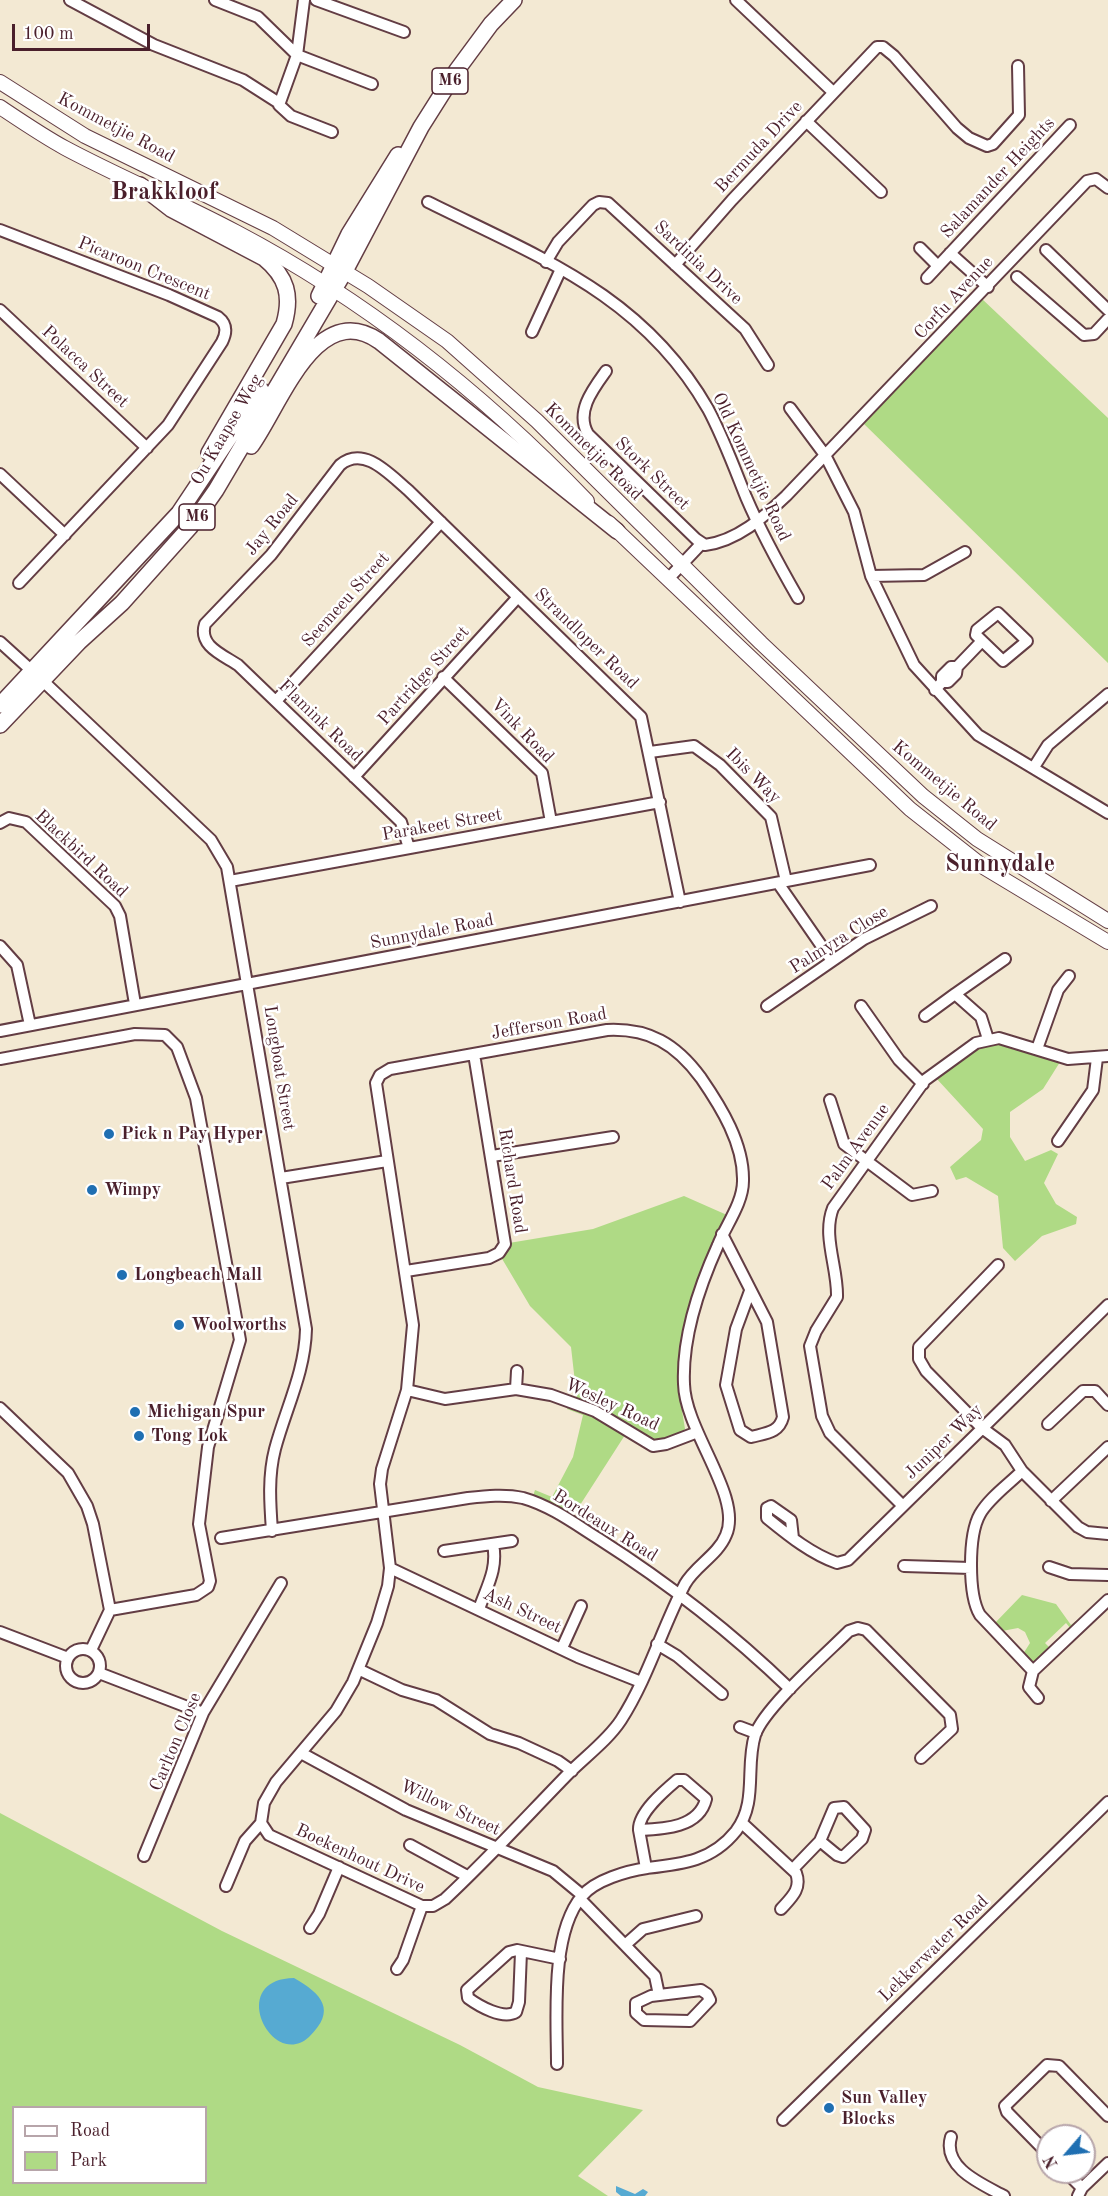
<!DOCTYPE html>
<style>
body{margin:0}
#map{position:relative;width:1108px;height:2196px;overflow:hidden;background:#f3e9d3;font-family:"Old Standard TT",serif}
canvas{display:block}
.legend{position:absolute;left:12px;top:2106px;width:195px;height:78px;box-sizing:border-box;background:#fff;border:2px solid #b7a5aa;margin:0;padding:8px 10px;list-style:none;font-size:18px;color:#4a1f2b}
.legend li{display:flex;align-items:center;gap:12px;height:30px}
.legend b{width:30px;border:2px solid #b7a5aa}
.north{position:absolute;left:1036px;top:2124px;width:60px;height:60px;box-sizing:border-box;background:#fff;border:2px solid #b7a5aa;border-radius:50%;rotate:242deg;font-size:16px;font-weight:700;line-height:24px;text-align:center;color:#4a1f2b}
.north::after{content:'';display:block;margin:auto;width:21px;height:27px;background:#1f6fb2;clip-path:polygon(50% 0,100% 100%,50% 72%,0 100%)}
.scale{position:absolute;left:12px;top:24px;width:138px;height:27px;box-sizing:border-box;border:3px solid #4a1f2b;border-top:0;padding-left:8px;font-size:18px;line-height:21px;white-space:nowrap;color:#4a1f2b;-webkit-text-stroke:4px #fff;paint-order:stroke}
</style>
<div id="map">
<canvas width="1108" height="2196"></canvas>
<ul class="legend">
<li><b style="height:8px;background:#fff"></b>Road</li>
<li><b style="height:16px;background:#afda85"></b>Park</li>
</ul>
<div class="north">N</div>
<div class="scale">100 m</div>
</div>
<script>
const c = document.querySelector('canvas').getContext('2d');
c.lineJoin = 'round';
function fillPath(path, color) { c.fillStyle = color; c.fill(path, 'evenodd'); }
function stroke(path, color, width, dash) { c.strokeStyle = color; c.lineWidth = width; c.lineCap = dash ? 'butt' : 'round'; c.setLineDash(dash || []); c.stroke(path); }
function label(font, color, halo, rows, align = 'center') {
  c.font = font + ' "Old Standard TT",serif'; c.lineWidth = 5; c.setLineDash([]); c.textBaseline = 'middle'; c.strokeStyle = halo; c.fillStyle = color; for (const [text, x, y, turn = 0] of rows) {
    c.save(); c.translate(x, y); c.rotate((+turn || 0) * Math.PI / 180); c.textAlign = isNaN(turn) ? turn : align; if (halo) c.strokeText(text, 0, 0); c.fillText(text, 0, 0); c.restore();
  }
}
fillPath(new Path2D(`
 M981,298l127,120v245l-244,-239z
 M1000,1044l60,18 -17,27 -33,23v25l15,24 26,-11 7,4 -14,29 12,21 21,13 -1,7 -34,12 -27,25 -12,-13 -5,-52 -32,-19 -10,3 -6,-13 31,-27 2,-11 -47,-51 45,-32z
 M684,1196l43,19 -22,49 -26,99 1,35 5,31c-7,9 -21,11 -32,13l-76,-42 -6,-53 -41,-41 -29,-49 8,-14 84,-14z
 M568,1405l25,10 32,20 -52,81 -40,-20 2,-6 17,7 21,-40 10,-42 -16,-6z
 M1022,1595l34,9 15,21 5,-4 2,2 -7,6 -5,-6 -21,20 6,6 -14,14h-5l-9,-9 7,-11 -5,-11 -7,-4 -16,3 -8,-7z
 M0,1813l222,118 238,114 78,42 105,23 -65,66 30,20h-608zM14,2108h192v74h-192z`), '#afda85');
fillPath(new Path2D(`
 M294,1978c28,16 43,32 15,59 -37,34 -83,-58 -15,-59z
 M616,2186l19,8 8,-5 5,3 -3,4h-24l-5,-4z`), '#56aad2');
const minor = new Path2D(`
 M70,0l84,45 89,35 36,23
 M215,0l43,17 39,38 75,29
 M304,0l-7,55 -18,50 12,11 41,16
 M316,0l88,32
 M736,0l97,92
 M806,121l75,71
 M428,202c111,55 215,93 280,207 15,28 26,58 38,88 15,35 33,68 52,101
 M0,230l169,65 49,22c9,7 9,15 4,25l-54,83 -149,158
 M920,248l18,18
 M1046,250l62,60
 M950,253l38,34
 M546,262l12,-20 35,-37 6,-3 9,1 137,126 23,36
 M675,265l57,-65 145,-153h6l11,9 63,72 12,10 18,8 6,-2 26,-29 -1,-49
 M1017,277l67,58 10,-1 14,-15
 M927,278l143,-153
 M0,310l147,138
 M532,332l29,-63
 M606,371c-13,18 -31,41 -18,63l108,105 9,6c32,-4 59,-28 81,-49l301,-315 9,-2 12,9
 M790,408l35,47 29,57 17,64 43,89 64,70 130,78
 M0,474l65,61
 M871,576l53,-1 41,-23
 M669,578l33,-35
 M998,613l29,28 -24,20 -27,-26 1,-5z
 M0,642l32,29
 M443,677l99,96 9,49
 M43,681l168,159 16,27 79,462c-1,43 -20,79 -31,120 -7,27 -5,54 -3,82
 M942,682h6l8,-8 1,-7
 M935,690l7,-8v-6l9,-9h6l24,-25
 M276,701l165,-179
 M650,752l44,-6 26,19 51,52 15,64
 M1034,767l14,-22 60,-51
 M354,777l164,-180
 M0,823l9,-5 17,4 89,84 5,10 15,88
 M409,848l-8,-26 -163,-157c-15,-10 -40,-19 -33,-41l66,-69 69,-90c24,-20 49,9 68,25l233,227 39,185
 M230,881l430,-79
 M778,883l54,78
 M0,946l17,19 13,60
 M955,994l50,-35
 M767,1006l97,-67 67,-33
 M861,1006l38,54 24,24
 M925,1016l30,-22 26,23 7,22
 M607,1030c42,-2 69,14 94,48 20,29 43,66 42,103 0,22 -17,44 -25,64 -19,42 -36,93 -34,139 1,47 59,113 42,151 -8,20 -31,31 -41,49 -23,44 -37,94 -64,136 -13,20 -35,36 -52,53 -41,42 -81,86 -124,126l-12,7h-11l-153,-71 -8,-12 3,-20 12,-21 60,-71 17,-29 24,-59 11,-37 2,-18 -10,-84 2,-15 25,-79 6,-65 -37,-242 4,-8 10,-6z
 M0,1031l870,-166
 M1037,1049l21,-59 11,-14
 M0,1059l135,-25 30,1 12,12 19,51 44,242 -32,107 -9,77 11,57 -2,6 -12,8 -86,15
 M830,1100l14,44 68,51 20,-4
 M1058,1141l35,-51 4,-32
 M492,1156l121,-19
 M281,1178l106,-17
 M722,1234l45,88 16,95c-4,16 -17,16 -32,20l-11,-7 -14,-45 10,-56 14,-38
 M998,1265l-79,82v12l7,12 56,57 23,17 17,26 56,56 9,5 21,2
 M406,1271l83,-13 10,-5 6,-9 -31,-190
 M516,1389l1,-18
 M407,1390l38,9 71,-10 35,6 44,16 58,35 13,-2 29,-11
 M0,1408l68,65 19,33 6,18 17,86 -19,40
 M1048,1424l35,-33h12l13,14
 M1022,1471c-13,13 -33,27 -42,43 -12,21 -12,81 0,101l53,56 75,-71
 M1051,1501l57,-54
 M902,1505l-72,-72 -8,-17 -12,-70 6,-15 21,-34c1,-29 -15,-61 -4,-89l92,-128 51,-37 23,-5 69,21 40,-3
 M221,1538l247,-40c18,-2 37,-4 55,0 28,8 52,26 76,41 69,44 132,93 191,150
 M793,1538l-2,-18 -20,-14 -4,2v10c21,17 44,36 70,45l11,-3 260,-255
 M444,1551l68,-10
 M904,1566l67,2
 M1049,1567l21,7 38,1
 M390,1568l188,89 63,25
 M479,1609c8,-23 19,-40 14,-65
 M0,1632l68,26
 M657,1644l20,12 45,38
 M562,1648l19,-42
 M66 1666a17 17 0 1 1 34 0a17 17 0 1 1-34 0Z
 M360,1670l42,20 34,10 54,34 29,9 39,18 14,10
 M1033,1671l-4,16 9,11
 M99,1673l104,40
 M740,1727l16,6
 M301,1753l105,57 147,61 29,24
 M742,1823l54,50c6,16 -5,25 -15,36
 M639,1830c24,-1 60,-2 67,-31l-22,-19h-7c-13,11 -39,33 -38,50l7,38
 M410,1845l57,31
 M144,1856l59,-143 78,-130
 M793,1869l27,-28 14,-33 10,-1 21,23 -3,9 -19,18 -6,-2 -17,-14
 M226,1886l19,-45 16,-18
 M580,1899l75,77 4,19
 M310,1928l9,-14 20,-47
 M625,1945l18,-16 53,-13
 M521,1952l-2,50 -3,10c-13,8 -37,-6 -48,-14l-1,-8 42,-38 8,-2 43,9
 M397,1969l6,-9 19,-54
 M701,1990l6,4 3,6 -20,21 -46,-1 -8,-7v-10l15,-7z
 M557,2064c0,-47 -7,-130 25,-168 13,-16 45,-25 65,-28 36,-4 65,-7 89,-37 22,-29 9,-64 19,-96 9,-27 72,-82 94,-104l9,-3 8,2 84,85 2,14 -31,29
 M783,2120l325,-318
 M951,2137c-9,31 31,47 53,59
 M1048,2154l-41,-42 -2,-6 42,-41 12,1 49,50
 M1066,2172l16,16
 M1078,2196l4,-8 26,-25`);
const secondary = new Path2D(`
 M0,82l85,54 188,92 95,58 79,55 90,80 224,222 162,153 54,43 131,82
 M0,107c21,14 43,29 65,41 56,30 115,54 171,84 133,70 247,161 351,269
 M609,523l301,286 75,59 123,74`);
const primary = new Path2D(`
 M140,185l31,24 93,49c23,19 28,38 20,66l-75,129
 M319,296l30,-62 49,-79
 M251,446c29,-40 65,-148 128,-105l238,190
 M0,705l179,-192 82,-123
 M0,725l79,-83 43,-39 68,-76 26,-37 129,-219 76,-144 36,-57 34,-46 23,-24`);
stroke(minor, '#633d44', 14);
stroke(secondary, '#633d44', 16);
stroke(primary, '#633d44', 18);
stroke(minor, '#fff', 10);
stroke(secondary, '#fff', 14);
stroke(primary, '#fff', 15);
for (const [x, y, r, color] of [
 [109,1134,6,"#1f6fb2"],
 [92,1190,6,"#1f6fb2"],
 [122,1275,6,"#1f6fb2"],
 [179,1325,6,"#1f6fb2"],
 [135,1412,6,"#1f6fb2"],
 [139,1436,6,"#1f6fb2"],
 [829,2108,6,"#1f6fb2"]
]) { const dot = new Path2D(); dot.arc(x, y, r, 0, 2 * Math.PI); c.fillStyle = color; c.fill(dot); stroke(dot, '#fff', 2); }
for (const [x, y, w] of [
 [450,81,36],
 [197,517,36]
]) { const box = new Path2D(); box.roundRect(x - w / 2, y - 13, w, 26, 4.5); c.fillStyle = '#fff'; c.fill(box); stroke(box, '#4a1f2b', 1.5); }
label('bold 16px', '#4a1f2b', null, [
 ["M6",450,81],
 ["M6",197,517]
]);
label('18px', '#4a1f2b', '#fff', [
 ["Kommetjie Road",116,128,28],
 ["Bermuda Drive",759,147,-47],
 ["Salamander Heights",998,178,-47],
 ["Sardinia Drive",698,263,43],
 ["Picaroon Crescent",144,269,22],
 ["Corfu Avenue",954,298,-47],
 ["Polacca Street",85,367,43],
 ["Ou Kaapse Weg",227,430,-60],
 ["Kommetjie Road",593,452,45],
 ["Old Kommetjie Road",751,467,65],
 ["Stork Street",652,474,44],
 ["Jay Road",272,525,-51],
 ["Seemeeu Street",346,600,-48],
 ["Strandloper Road",586,639,44],
 ["Partridge Street",424,676,-48],
 ["Flamink Road",320,721,44],
 ["Vink Road",522,731,46],
 ["Ibis Way",753,776,45],
 ["Kommetjie Road",944,786,40],
 ["Parakeet Street",442,825,-10],
 ["Blackbird Road",81,854,43],
 ["Sunnydale Road",432,932,-11],
 ["Palmyra Close",839,940,-32],
 ["Jefferson Road",549,1024,-10],
 ["Longboat Street",279,1068,81],
 ["Palm Avenue",856,1147,-54],
 ["Richard Road",512,1181,81],
 ["Wesley Road",612,1405,25],
 ["Juniper Way",944,1442,-44],
 ["Bordeaux Road",605,1526,32],
 ["Ash Street",522,1611,25],
 ["Carlton Close",176,1742,-67],
 ["Willow Street",450,1808,25],
 ["Boekenhout Drive",360,1859,25],
 ["Lekkerwater Road",934,1949,-44]
]);
label('bold 18px', '#4a1f2b', '#fff', [
 ["Pick n Pay Hyper",121,1134],
 ["Wimpy",104,1190],
 ["Longbeach Mall",134,1275],
 ["Woolworths",191,1325],
 ["Michigan Spur",147,1412],
 ["Tong Lok",151,1436],
 ["Sun Valley",841,2098],
 ["Blocks",841,2119]
], 'left');
label('bold 24px', '#4a1f2b', '#fff', [
 ["Brakkloof",164,193],
 ["Sunnydale",1000,865]
]);
</script>
